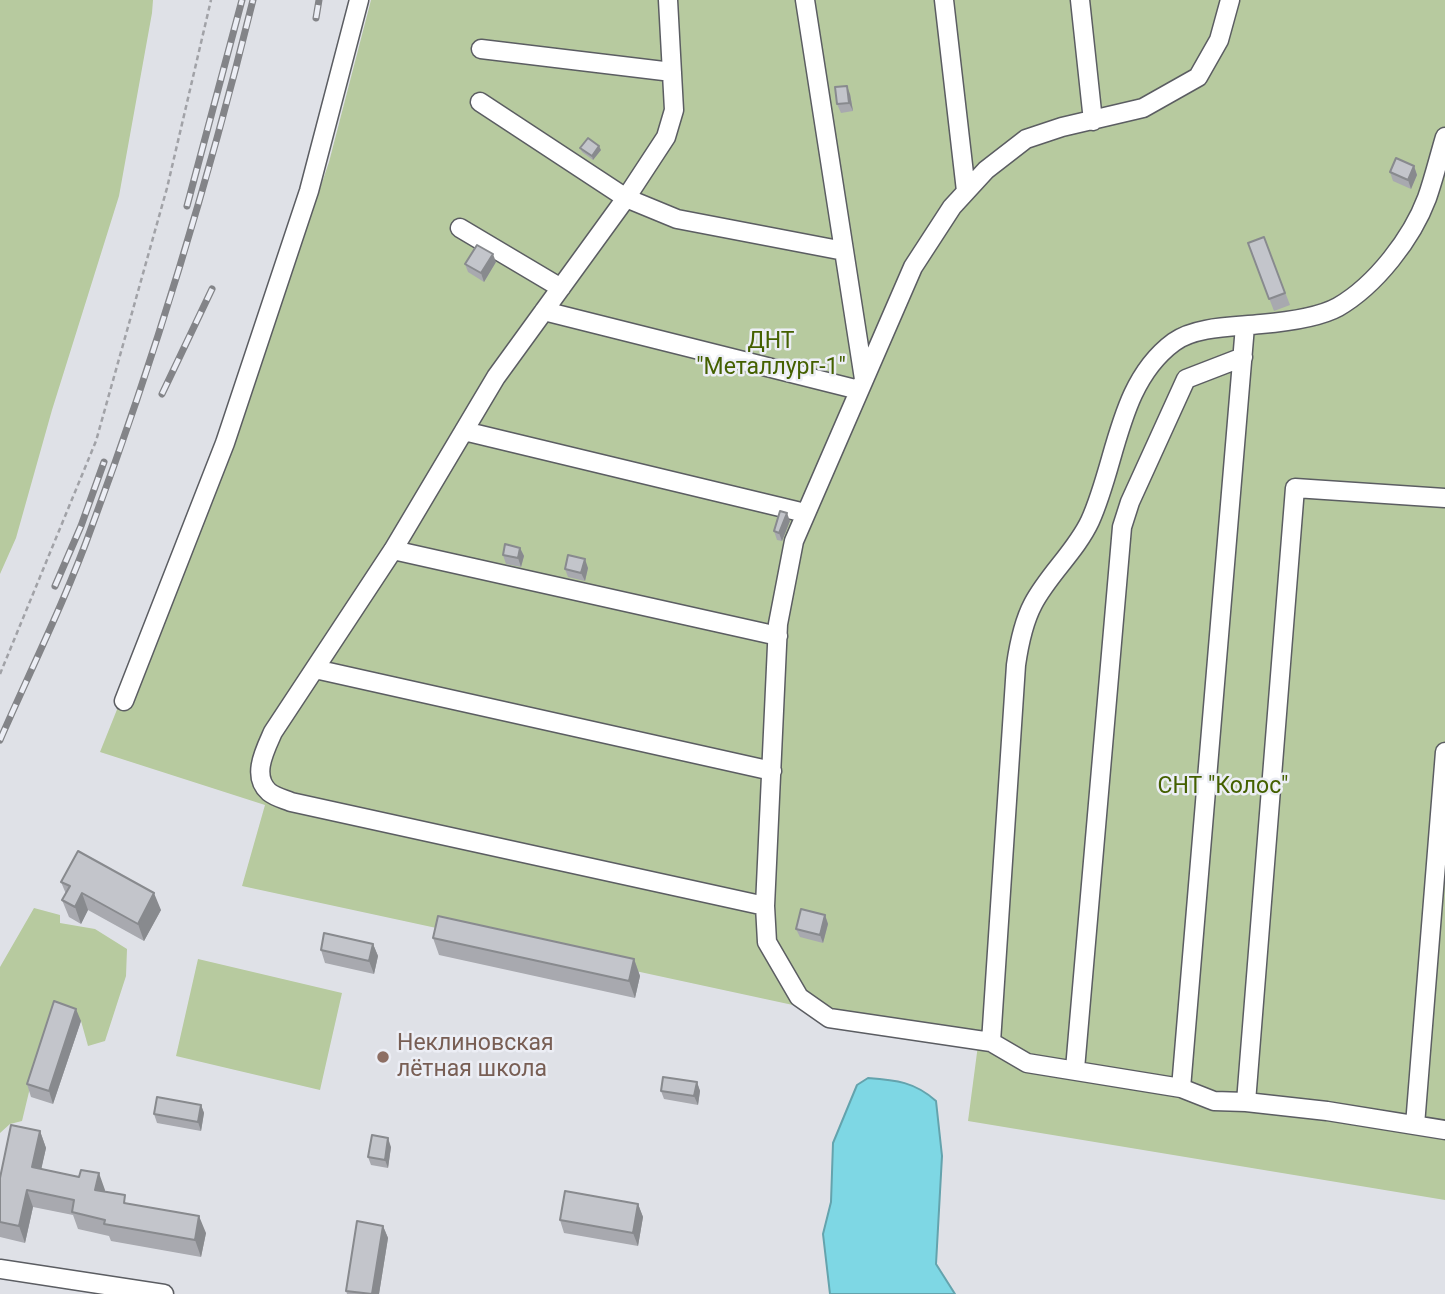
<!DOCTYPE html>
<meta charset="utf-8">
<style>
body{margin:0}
canvas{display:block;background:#dfe1e7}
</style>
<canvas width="1445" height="1294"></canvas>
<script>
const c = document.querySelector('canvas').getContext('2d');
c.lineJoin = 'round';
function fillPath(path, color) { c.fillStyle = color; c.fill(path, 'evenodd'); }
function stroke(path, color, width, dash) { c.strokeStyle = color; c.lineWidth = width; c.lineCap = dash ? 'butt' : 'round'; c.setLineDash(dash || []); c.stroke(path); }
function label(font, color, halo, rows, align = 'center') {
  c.font = font + ' Roboto,sans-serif'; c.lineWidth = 5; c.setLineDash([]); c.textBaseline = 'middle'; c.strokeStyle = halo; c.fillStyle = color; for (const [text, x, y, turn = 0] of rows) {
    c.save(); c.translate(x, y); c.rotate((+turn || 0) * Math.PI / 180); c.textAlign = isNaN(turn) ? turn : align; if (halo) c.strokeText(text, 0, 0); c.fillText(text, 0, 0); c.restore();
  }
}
fillPath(new Path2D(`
 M0,0h153l-1,13 -33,183 -67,214 -36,128 -16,36z
 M371,0h1074v1200l-477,-79 10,-76 -736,-159 23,-81 -165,-53 18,-45 101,-222 110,-323z
 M34,908l26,7v8l35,6 32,20 -1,27 -21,65 -17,5 -7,-25 -40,21 -19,79 -12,3 -10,9v-166z
 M198,959l144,34 -22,97 -144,-34z`), '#b7ca9f');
const water = new Path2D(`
 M868,1078c28,2 47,4 68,23l6,55 -6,108 19,30h-125l-7,-60 8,-32 2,-59 24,-58z`);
fillPath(water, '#7ed7e4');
stroke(water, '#64a3ad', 2);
const minor = new Path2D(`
 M668,0l6,110 -8,27 -40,61 -130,179 -103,173 -120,182c-8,18 -22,44 -4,60 6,5 15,7 22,10l474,104
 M805,0l59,379
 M944,0l22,191
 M1080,0l13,121
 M1230,0l-11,40 -21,37 -55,31 -81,19 -36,12 -40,31 -34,37 -39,60 -119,274 -16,83 -13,282 2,36 32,55 30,21 162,24 36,21 154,25 33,13 32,1 81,9 118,19
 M481,49l191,23
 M480,102l146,96 51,21 167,32
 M460,228l101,60
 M544,311l315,79
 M464,431l341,82
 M393,550l385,86
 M315,669l457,102
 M124,701l101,-258 84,-252 50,-191
 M991,1042l25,-377c3,-21 7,-42 17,-61 15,-29 43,-53 57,-83 27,-59 28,-138 84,-179 22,-16 61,-15 87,-18 23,-2 57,-6 77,-17 38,-22 74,-69 89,-109 7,-20 12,-41 18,-61
 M1075,1069l47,-542 8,-25 56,-123 57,-22
 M1181,1088l64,-762
 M1246,1102l49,-614 150,10
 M1415,1125l30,-373
 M0,1269l164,25`);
stroke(minor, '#5b5d62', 21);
stroke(new Path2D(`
 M0,674l96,-233 71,-253 44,-188`), '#a1a2a7', 2.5, [5, 3.5]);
stroke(minor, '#fff', 18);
const rail = new Path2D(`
 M316,18l3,-18
 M187,206l55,-206
 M162,394l50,-105
 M55,586l26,-60 23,-64
 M0,740c31,-71 66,-141 92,-214 64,-172 117,-347 161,-526`);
stroke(rail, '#838488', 7);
stroke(rail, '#eceef5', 4.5, [13]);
fillPath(new Path2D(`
 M850,94l3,17 -12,2 -4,-9z
 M580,148l21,2 -8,10 -11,-8z
 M1414,166l3,9 -6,14 -18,-8 -3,-9z
 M1264,237l26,68 -16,6 -26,-68z
 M496,262l-12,20 -16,-10 -3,-8z
 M790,521l-8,20 -5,-1 -3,-9z
 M520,548l4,8 -3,11 -15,-3 -3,-9z
 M588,568l-3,13 -17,-4 -3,-8z
 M61,882l100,28 -17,31 -56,-31 -7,14 -12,-7 -7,-17 4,-6z
 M825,915l3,9 -5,19 -23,-6 -4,-8z
 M433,938l201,21 6,17 -5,22 -196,-43z
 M373,944l5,12 -4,18 -49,-11 -4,-13z
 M81,1021l-28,83 -22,-7 -4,-13z
 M697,1082l3,9 -2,14 -34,-6 -3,-8z
 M201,1105l3,8 -3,18 -44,-8 -3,-9z
 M40,1131l6,17 -5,21 64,21v2l23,12 78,29 -5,24 -90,-16 -2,-5 -31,-7 -5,-14 -40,-8 -8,36 -25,-6v-59z
 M391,1147l-3,21 -17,-3 -3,-8z
 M638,1204l5,13 -5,29 -74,-13 -4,-13z
 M383,1226l5,12 -9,56h-32l-1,-3z`), '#a8a9af');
fillPath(new Path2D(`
 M847,86l3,8 3,17 -4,-8z
 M599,146l2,4 -8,10 -1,-4z
 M1414,166l3,9 -6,14 -3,-9z
 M493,254l3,8 -12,20 -3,-9z
 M787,513l3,8 -8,20 -3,-8z
 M520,548l4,8 -3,11 -3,-9z
 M585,559l3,9 -3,13 -4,-8z
 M82,893l6,17 -7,14 -6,-17z
 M154,893l7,17 -17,31 -6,-17z
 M825,915l3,9 -5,19 -3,-8z
 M373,944l5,12 -4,18 -5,-13z
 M634,959l6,17 -5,22 -6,-17z
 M76,1009l5,12 -28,83 -4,-13z
 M697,1082l3,9 -2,14 -4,-9z
 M201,1105l3,8 -3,18 -3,-9z
 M40,1131l6,17 -8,36 -6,-17z
 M388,1138l3,9 -3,21 -3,-8z
 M99,1173l6,17 -4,17 -6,-17z
 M27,1190l6,17 -8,36 -6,-17z
 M638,1204l5,13 -5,29 -5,-13z
 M199,1216l7,17 -5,24 -6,-17z
 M383,1226l5,12 -9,56h-7z`), '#888a8e');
const building = new Path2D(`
 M847,86l2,17 -12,1 -2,-17z
 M588,138l11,8 -7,10 -12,-8z
 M1396,158l18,8 -6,14 -18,-8z
 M1264,237l21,56 -16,6 -21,-56z
 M477,245l16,9 -12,19 -16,-9z
 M780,511l7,2 -8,20 -5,-2z
 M505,544l15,4 -2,10 -15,-3z
 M568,555l17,4 -4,14 -16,-4z
 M78,851l76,42 -16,31 -56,-31 -7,14 -13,-7 8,-14 -9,-4z
 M801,909l24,6 -5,20 -24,-6z
 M438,916l196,43 -5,22 -196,-43z
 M324,933l49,11 -4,17 -48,-11z
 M54,1001l22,8 -27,82 -22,-7z
 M663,1077l34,5 -3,14 -33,-5z
 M157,1097l44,8 -3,17 -44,-8z
 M11,1125l29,6 -8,36 47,10 2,-7 18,3 -4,17 30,5 -1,8 75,13 -4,24 -91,-16 1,-4 -33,-8 2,-12 -47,-10 -8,36 -19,-4v-44z
 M372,1135l16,3 -3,22 -17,-3z
 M565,1191l73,13 -5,29 -73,-13z
 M357,1221l26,5 -11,68 -26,-3z`);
fillPath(building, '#c3c5cb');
stroke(building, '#888a8e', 2);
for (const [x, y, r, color] of [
 [383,1057,7,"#8d6e63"]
]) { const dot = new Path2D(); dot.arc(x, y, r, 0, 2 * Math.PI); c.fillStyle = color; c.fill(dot); stroke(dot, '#eceef5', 2.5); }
label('23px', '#446000', '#eceef5', [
 ["ДНТ",771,342],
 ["\"Металлург-1\"",771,368],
 ["СНТ \"Колос\"",1223,787]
]);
label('23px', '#785e54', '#eceef5', [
 ["Неклиновская",397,1044],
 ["лётная школа",397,1070]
], 'left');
</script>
